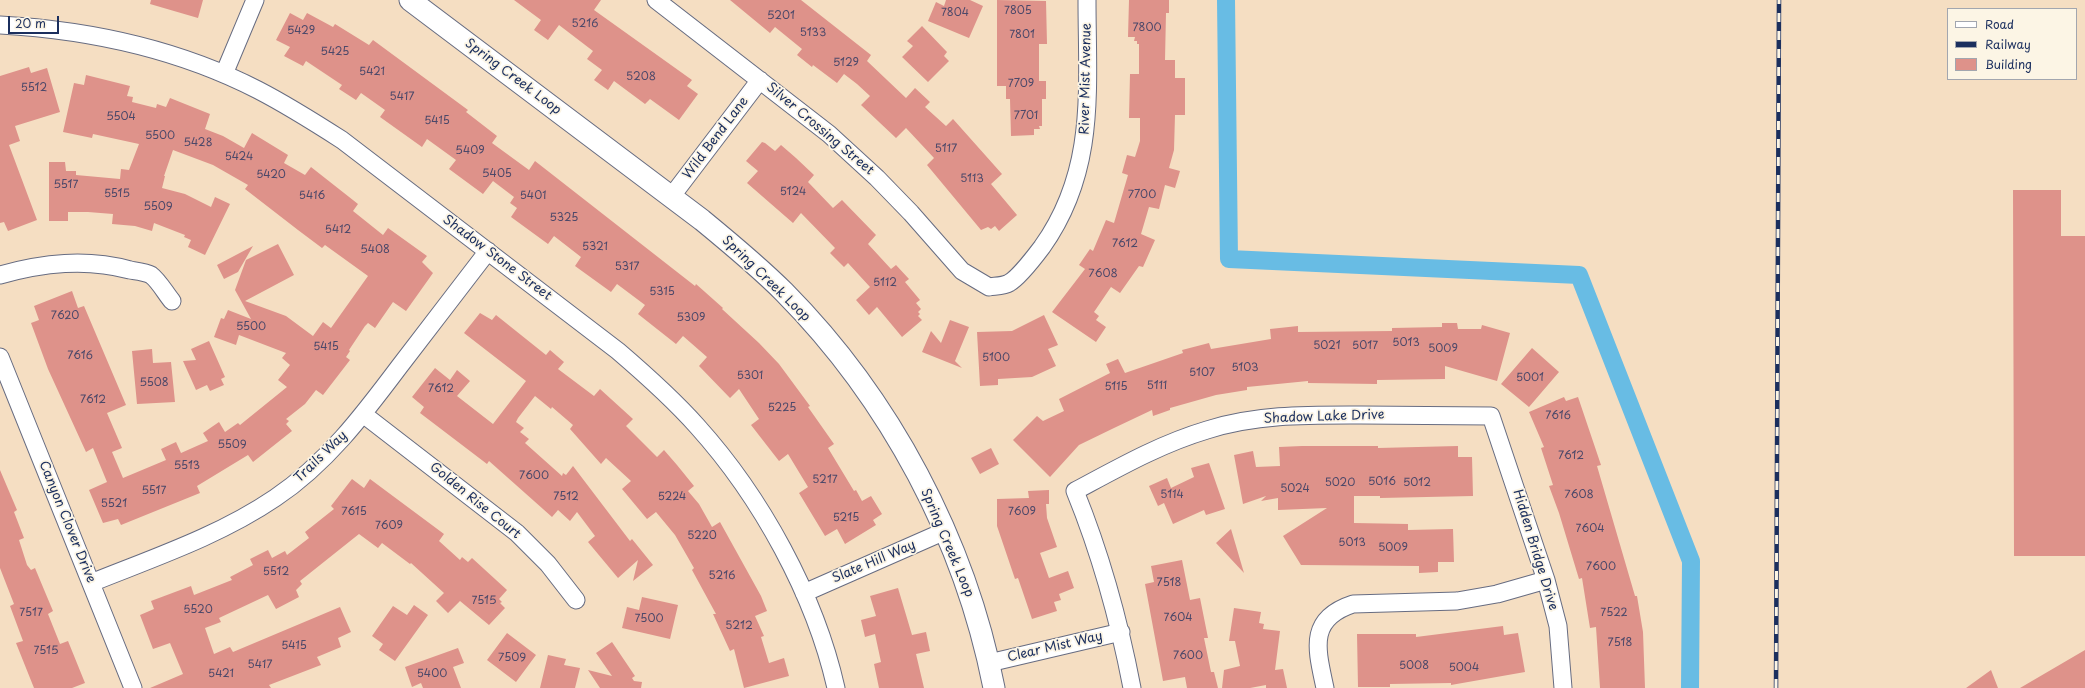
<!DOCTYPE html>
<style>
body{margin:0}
#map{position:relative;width:2085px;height:688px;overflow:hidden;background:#f5dec2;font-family:"Playpen Sans",sans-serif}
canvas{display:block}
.legend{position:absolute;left:1947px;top:8px;width:130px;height:72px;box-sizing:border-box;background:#fcf5e5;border:1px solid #a2a6af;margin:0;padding:5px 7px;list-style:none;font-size:12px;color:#1b2f5e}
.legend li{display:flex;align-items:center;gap:8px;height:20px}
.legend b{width:20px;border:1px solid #a2a6af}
.scale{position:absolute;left:8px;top:16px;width:51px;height:18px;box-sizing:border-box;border:2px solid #1b2f5e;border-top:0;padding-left:5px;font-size:12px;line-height:14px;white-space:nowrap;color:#1b2f5e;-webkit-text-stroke:3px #fcf5e5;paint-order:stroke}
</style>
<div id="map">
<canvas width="2085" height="688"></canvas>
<ul class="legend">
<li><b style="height:5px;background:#fff"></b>Road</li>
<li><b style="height:5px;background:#1b2f5e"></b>Railway</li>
<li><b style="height:11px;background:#de928a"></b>Building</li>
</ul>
<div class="scale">20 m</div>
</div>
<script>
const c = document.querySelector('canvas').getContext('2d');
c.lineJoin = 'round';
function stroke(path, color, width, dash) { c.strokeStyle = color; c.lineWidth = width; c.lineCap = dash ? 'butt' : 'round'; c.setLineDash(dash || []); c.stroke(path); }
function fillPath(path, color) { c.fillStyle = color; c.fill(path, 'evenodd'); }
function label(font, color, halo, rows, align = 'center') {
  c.font = font + ' "Playpen Sans",sans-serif'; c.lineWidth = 3.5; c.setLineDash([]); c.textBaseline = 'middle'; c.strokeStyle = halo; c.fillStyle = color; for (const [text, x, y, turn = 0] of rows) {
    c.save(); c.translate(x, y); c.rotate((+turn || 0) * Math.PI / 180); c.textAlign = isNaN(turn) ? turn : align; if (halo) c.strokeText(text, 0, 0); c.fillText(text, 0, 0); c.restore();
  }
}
stroke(new Path2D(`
 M1226,0l3,259 350,16 112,286 -1,127`), '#68bce4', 18);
fillPath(new Path2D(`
 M151,0h52l-5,18 -48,-14z
 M514,0h87l-7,10 98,70 -5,6 11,8 -19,26 -29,-21 -5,5 -31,-23 -6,9 -14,-10 8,-10 -15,-11 6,-8 -34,-26 -11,15 -14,-10 7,-10z
 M730,0h71l70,55 -4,6 39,37 9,-10 15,14 -5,5 21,19 7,-7 49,55 -11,10 26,31 -18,16 -4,-5 -4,3 -3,-2 -7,3 -54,-65 7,-7 -28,-30 -10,10 -35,-33 9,-9 -13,-12 -13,-10 -7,9 -24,-18 -1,2 -15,-12 5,-6 -27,-22 -5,6z
 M946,0h24l13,6 -14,32 -41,-17 8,-19 8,4z
 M997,0l49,1 1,43h-8v37h7v18h-4v27h-3l1,3h-6v6l-23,1 -1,-37h-4v-13h-9z
 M1129,0h40v13h-3l-1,47h10v18h10v37h-10l-1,35 -5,18 11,3 -5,17 -10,-3 -6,24 -10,-2 -8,27 14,6 -12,27 -4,-1 -19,27 -9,-6 -17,25 5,4 -3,4 10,7 -10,15 -44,-30 33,-43 -6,-4 11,-16 3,2 13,-31 8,3 14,-48 -6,-2 5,-18 8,2 5,-16v-23h-11l1,-44h9v-30h-2v-3h-3l1,-4h-7z
 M290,13l13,7 4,-7 26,14 2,-3 34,21 4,-5 95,70 -2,2 31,24 -5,7 37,27 6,-9 160,125 1,-2 27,24 -1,1 37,34 20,21 31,42 -2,1 26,37 -6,4 26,43 2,-1 6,11 9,-5 11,18 -9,6 3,5 -31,19 -8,-15 -12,7 -26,-43 9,-6 -20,-33 -9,7 -28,-36 8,-6 -20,-30 -9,9 -31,-32 8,-9 -24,-21 -7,8 -38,-30 7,-9 -28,-21 -6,8 -36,-26 6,-9 -27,-21 -6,8 -37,-27 6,-9 -7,-5 4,-6 -21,-16 -10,13 -34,-25 7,-9 -29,-21 -5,8 -42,-30 5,-7 -24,-17 -5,7 -17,-11 3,-4 -36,-24 -3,5 -19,-10 6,-9 -14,-7z
 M922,26l25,26 -3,4 5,5 -21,21 -26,-25 11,-11 -6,-5z
 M29,67l2,6 16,-5 13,44 -45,14 5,15 -11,4 28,75 -29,11 -4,-9 -4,1v-147z
 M86,75l44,11 -3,10 6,1 -1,5 24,6 1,-4 9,3 4,-9 40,16 -5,15 18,7 21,12 8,-15 36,22 -4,8 21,12 6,-8 47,37 -5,7 30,24 5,-7 39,28 -5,6 11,11 -27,38 -13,-9 -18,26 -7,-5 -3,3 -16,24 1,1 -4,6 4,3 -27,35 -7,-5 -11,14 -19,15 3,2 -3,3 6,7 -39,31 -5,-7 -51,31 3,7 -79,32 -3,-6 -15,4 -14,-33 18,-8 -14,-34 -7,4 -38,-83 -17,-46 8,-3 -5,-14 38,-15 6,17 6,-2 42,99 -19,8 15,35 -10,4 11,26 43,-18 -5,-11 15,-7 5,11 27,-12 -5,-8 16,-11 6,10 13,-9 2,2 47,-38 -9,-7 12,-15 -8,-7 4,-5 -47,-18 -3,10 -22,-8 7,-19 3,1 4,-9 23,9 -16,-29 11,-30 32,-16 16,31 -49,26 41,15 27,20 10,-14 8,6 37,-52 -43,-31 -3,3 -24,-18 -53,-41 3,-4 -35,-20 -40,-15 -9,26h1l-3,12 23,6 26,13 4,-10 15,7 -25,51 -17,-8 3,-7 -7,-3 1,-2 -31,-12 -2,8 -17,-5 -23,-2 1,-10 -25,-2h-20v9h-19v-59h16l1,9h10v4l44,4 1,-10 8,1 10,-26 -46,-10 -1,4 -29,-6 11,-49 10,2z
 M762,142l3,1 10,8 6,-6 15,13 18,17 -6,7 25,26 9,-8 34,35 -8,9 23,25 5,-4 13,14 -4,3 15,18 -4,3 5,6 -3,3 2,2 -2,2 4,4 -20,17 -25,-30 -8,8 -13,-15 14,-13 -22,-24 -4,4 -14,-14 5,-5 -34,-35 -8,10 -46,-40 11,-12 -12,-10z
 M2013,190h48v46h24v320h-71z
 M253,246l-15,26 -14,7 -7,-14z
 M480,313l12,7 4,-5 50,40 4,-5 14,12 -6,7 36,27 6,-7 33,30 -7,7 31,31 7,-7 13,15 17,21 -6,5 11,13 13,23 8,-5 41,74 6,15 -12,5 9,20 -3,1 8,26 15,-5 5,18 -45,12 -10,-39 -4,2 -17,-37h3l-24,-44 2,-2 -19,-33 -19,-23 -9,7 -25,-30 9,-8 -25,-23 -5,6 -31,-35 3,-4 -21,-18 -1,2 -16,-13 -17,22 -2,4 8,6 -4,4 9,7 -4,4 37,33 1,-3 3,2 7,-9 57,75 2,-2 21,26 -20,16 5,-21 -20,18 -30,-36 7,-6 -18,-24 -7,9 -12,-11 -6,7 -63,-56 -2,3 -67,-51 4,-6 -12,-10 23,-29 15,12 7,-10 13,11 -13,15 36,28 33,-43 -62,-48z
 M1044,315l14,30 -10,4 8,17 -24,11 -34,2v6l-18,1 -3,-54 35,-1z
 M950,320l19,7 -14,34 7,7 -40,-16 9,-21 10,12z
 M1442,323h15l1,6h23l1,-4 28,8 -13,48 -52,-15v13l-68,1v4l-69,-1v-2l-61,6v3l-31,5 -46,13v2l-17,6 -1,-6 -38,18 -35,17 -29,32 -37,-37 24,-24 6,5 21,-10 -5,-12 51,-26 -4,-9 12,-5 7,14 58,-20 -1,-3 27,-7 2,6 60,-10 -1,-10 28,-3v6l94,-1v-3l50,-1z
 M209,341l16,36 -4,2 3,6 -14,6 -3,-6 -11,5 -13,-29 13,-1 -5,-11z
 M1532,348l27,24 -30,35 -28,-23z
 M152,349l1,14 18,-1 4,40 -38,2 -5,-53z
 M1564,397l2,4 12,-4 23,68 -4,1 38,130h2l6,36 2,56h-45l-4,-61 -6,1 -8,-50 -3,1 -20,-66 -10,-27 4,-1 -12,-37 3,-1 -15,-35z
 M1302,446h76v2l80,-2v11h14l1,39 -93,2v-2h-26v27l54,1v6l45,-1 1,33h-16v10l-19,1v-7l-118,-1 -18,-29 44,-28 -49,2v-12l-17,3 5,-5 -23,8 -9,-49 19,-4 3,16 24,-1 -1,-19z
 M991,448l8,16 -19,10 -9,-16z
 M1209,463l16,46 -19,6 -2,-5 -31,14 -9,-21 -6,3 -9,-20 18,-8 4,10 23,-11 -3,-9z
 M0,470l17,40 -3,2 10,26 -5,2 8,25 4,5 4,-2 10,24 8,19 -5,3 12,30 8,-3 17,42 -13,5h-38l-18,-45 7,-2 -13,-35 4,-2 -14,-36z
 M352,479l12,9 6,-9 74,55 -5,7 21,19 2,-3 6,5 4,-4 35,32 -8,9 3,3 -2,1 5,5 -16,17 -29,-24 -12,12 -12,-12 8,-8 -33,-30 -1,1 -28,-21 -4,5 -19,-14 -59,47 2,3 -6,6 3,7 -23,12 -8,-14 -49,23 2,4 -16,6 9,26 16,-7 3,5 107,-45 11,25 -13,6 3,9 -24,10 4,8 -52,20 2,3h-121l33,-14 -13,-31 -17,6 -13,-34 14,-6 -3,-8 40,-15 3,9 38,-15 -2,-3 23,-12 -3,-6 18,-9 4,8 13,-7 2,4 22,-17 -4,-6 29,-23 -3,-3z
 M1049,490v14h-3l1,14 10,29 -17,6 9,25 19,-7 6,17 -15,6 2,6 -7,2 3,9 -25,8 -14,-41 -3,1 -18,-53v-27l32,-1 -1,-7z
 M1231,529l13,44 -28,-30z
 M1182,560l8,40 10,-2 8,40h-4l7,34h3l4,16h-31l-2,-11 -22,4 -18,-97 9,-2 -3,-16z
 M898,588l14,47 14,-3 4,19 -14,3 8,34h-45l-5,-24 7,-2 -6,-28 -10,3 -4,-17 15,-4 -6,-20z
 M642,597l36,8 -8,34 -48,-11 5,-21 12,3z
 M414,605l14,10 -33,46 -16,-11 4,-6 -11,-8 21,-30 14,9z
 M1234,608l27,4 -2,11 5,1 -1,5 17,2 -5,39 8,-1 4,19h-21v-3l-16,3h-28l2,-18 16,-4 -5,-25h-6z
 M1503,626l1,9 14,-2 7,39 -74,13v-2l-61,1v3h-32l-1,-53h59v3z
 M507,633l29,22 -20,27 -29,-22z
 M612,642l23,34 -3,2 2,3 8,1 -1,6h-41l-12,-18 24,6 -16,-23z
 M458,648l6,15 -11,4 8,21h-38l-2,-5 -9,4 -7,-20z
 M2085,650v38h-65z
 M548,655l18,4 -2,6 16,3 -5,20h-35z
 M1991,670l7,18h-32z`), '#de928a');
const minor = new Path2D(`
 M656,0l173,134 48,44 34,35 51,58 27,16c6,-1 15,-1 20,-4 9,-5 27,-28 33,-36 55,-77 45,-158 45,-247
 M0,25c89,5 178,24 258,65 29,15 56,32 84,50l276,211c28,24 55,48 79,75 64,71 118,169 139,262
 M224,74l31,-74
 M671,197l89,-117
 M0,275c43,-12 86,-17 130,-5 6,1 16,2 21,5 8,6 15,19 21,26
 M0,357l133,331
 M363,414l154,119 31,31 28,36
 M91,583c62,-25 128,-47 184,-85 51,-34 88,-83 124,-131 30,-39 59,-77 89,-116
 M804,593l141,-62
 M989,663l132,-31
 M1132,688c-13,-68 -31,-133 -57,-197 43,-23 85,-47 132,-61 50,-16 102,-15 154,-15 43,0 87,1 130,1l55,164 12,46 5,62
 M1325,688c-8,-38 -18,-69 28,-84l104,-3 40,-7 49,-14`);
const tertiary = new Path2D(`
 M410,0l292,220c28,23 56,46 82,72 106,107 181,248 210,396`);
stroke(minor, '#676c81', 19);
stroke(tertiary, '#676c81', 23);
stroke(minor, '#fff', 17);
stroke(tertiary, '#fff', 21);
const rail = new Path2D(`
 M1776,688l3,-688`);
stroke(rail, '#1b2f5e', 4.5);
stroke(rail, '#fcf5e5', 3, [9]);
label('11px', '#4c4869', null, [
 ["7805",1018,11],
 ["7804",955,13],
 ["5201",781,16],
 ["5216",585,24],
 ["7800",1147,28],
 ["5429",301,31],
 ["5133",813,33],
 ["7801",1022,35],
 ["5425",335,52],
 ["5129",846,63],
 ["5421",372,72],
 ["5208",641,77],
 ["7709",1021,84],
 ["5512",34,88],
 ["5417",402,97],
 ["7701",1026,116],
 ["5504",121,117],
 ["5415",437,121],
 ["5500",160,136],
 ["5428",198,143],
 ["5117",946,149],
 ["5409",470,151],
 ["5424",239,157],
 ["5405",497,174],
 ["5420",271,175],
 ["5113",972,179],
 ["5517",66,185],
 ["5124",793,192],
 ["5515",117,194],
 ["7700",1142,195],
 ["5416",312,196],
 ["5401",533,196],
 ["5509",158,207],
 ["5325",564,218],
 ["5412",338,230],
 ["7612",1125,244],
 ["5321",595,247],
 ["5408",375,250],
 ["5317",627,267],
 ["7608",1103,274],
 ["5112",885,283],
 ["5315",662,292],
 ["7620",65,316],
 ["5309",691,318],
 ["5500",251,327],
 ["5013",1406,343],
 ["5021",1327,346],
 ["5017",1365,346],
 ["5415",326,347],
 ["5009",1443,349],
 ["7616",80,356],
 ["5100",996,358],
 ["5103",1245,368],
 ["5107",1202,373],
 ["5301",750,376],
 ["5001",1530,378],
 ["5508",154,383],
 ["5111",1157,386],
 ["5115",1116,387],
 ["7612",441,389],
 ["7612",93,400],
 ["5225",782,408],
 ["7616",1558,416],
 ["5509",232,445],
 ["7612",1571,456],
 ["5513",187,466],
 ["7600",534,476],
 ["5217",825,480],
 ["5016",1382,482],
 ["5020",1340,483],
 ["5012",1417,483],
 ["5024",1295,489],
 ["5517",154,491],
 ["5114",1172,495],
 ["7608",1579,495],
 ["7512",566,497],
 ["5224",672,497],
 ["5521",114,504],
 ["7615",354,512],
 ["7609",1022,512],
 ["5215",846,518],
 ["7609",389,526],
 ["7604",1590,529],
 ["5220",702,536],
 ["5013",1352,543],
 ["5009",1393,548],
 ["7600",1601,567],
 ["5512",276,572],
 ["5216",722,576],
 ["7518",1169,583],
 ["7515",484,601],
 ["5520",198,610],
 ["7517",31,613],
 ["7522",1614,613],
 ["7604",1178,618],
 ["7500",649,619],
 ["5212",739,626],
 ["7518",1620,643],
 ["5415",294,646],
 ["7515",46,651],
 ["7600",1188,656],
 ["7509",512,658],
 ["5417",260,665],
 ["5008",1414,666],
 ["5004",1464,668],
 ["5421",221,674],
 ["5400",432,674]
]);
label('13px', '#1b2f5e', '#fcf5e5', [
 ["Spring Creek Loop",513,77,37],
 ["River Mist Avenue",1086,79,-89],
 ["Silver Crossing Street",820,129,40],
 ["Wild Bend Lane",716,138,-53],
 ["Shadow Stone Street",497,258,37],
 ["Spring Creek Loop",766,279,44],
 ["Shadow Lake Drive",1324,417,-2],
 ["Trails Way",321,457,-44],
 ["Golden Rise Court",475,501,39],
 ["Canyon Clover Drive",67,522,68],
 ["Spring Creek Loop",947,543,67],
 ["Hidden Bridge Drive",1535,550,73],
 ["Slate Hill Way",874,562,-23],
 ["Clear Mist Way",1055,647,-13]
]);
</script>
